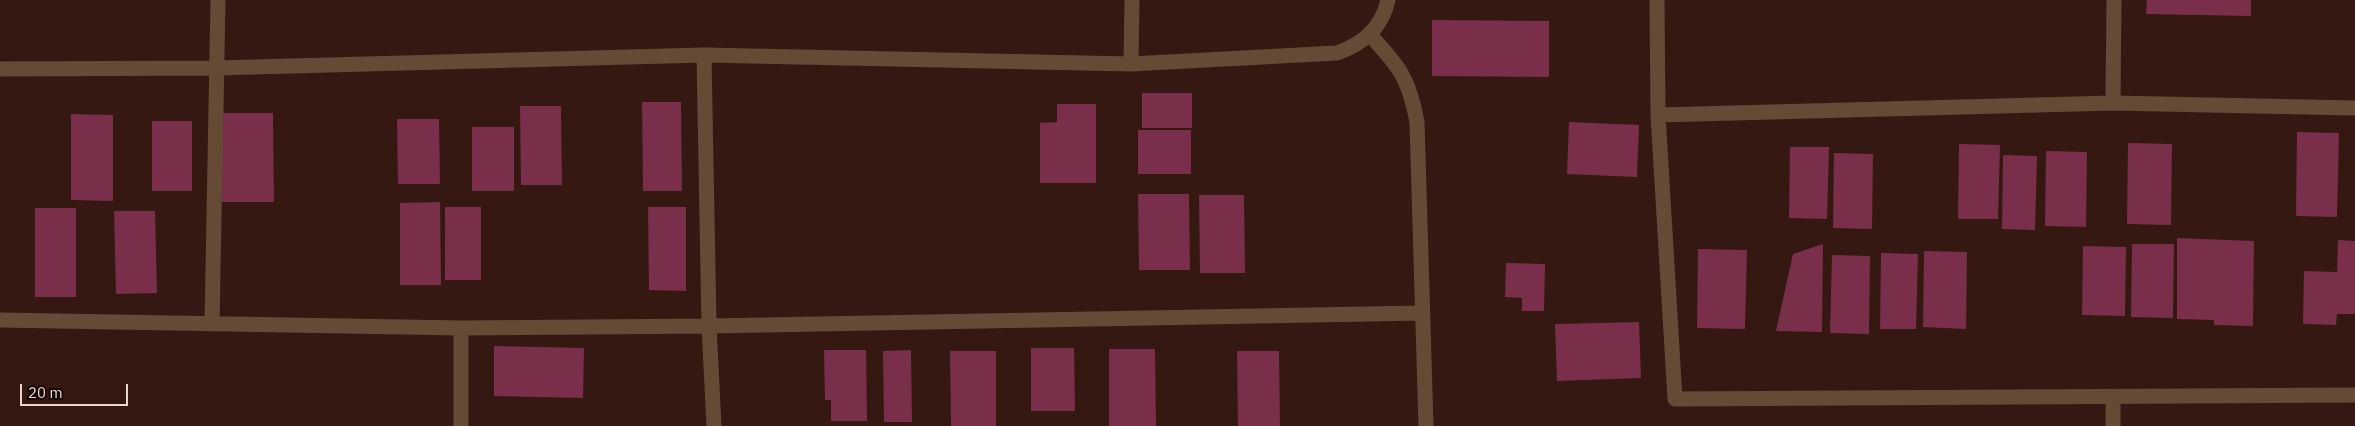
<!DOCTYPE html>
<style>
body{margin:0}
#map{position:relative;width:2355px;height:426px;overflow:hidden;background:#361813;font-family:"IBM Plex Sans",sans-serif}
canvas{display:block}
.scale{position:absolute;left:20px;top:384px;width:108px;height:22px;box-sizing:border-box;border:2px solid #ebd5d1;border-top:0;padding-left:6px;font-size:15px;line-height:18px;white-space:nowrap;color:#ebd5d1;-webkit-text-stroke:4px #140706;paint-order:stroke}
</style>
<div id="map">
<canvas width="2355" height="426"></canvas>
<div class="scale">20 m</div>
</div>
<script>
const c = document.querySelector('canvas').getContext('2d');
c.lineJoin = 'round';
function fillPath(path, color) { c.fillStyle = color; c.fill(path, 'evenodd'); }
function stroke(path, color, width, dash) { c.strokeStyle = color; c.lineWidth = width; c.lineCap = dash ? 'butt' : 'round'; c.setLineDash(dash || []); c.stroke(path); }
fillPath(new Path2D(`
 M2147,0h104v16l-105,-2z
 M1432,20l117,1v56l-117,-1z
 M1142,93h50v35h-50z
 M642,102h39l1,89h-39z
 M1057,104h39v79h-56v-60l17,-1z
 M520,106h41l1,79h-41z
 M222,113h51l1,89h-52z
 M71,114l42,1v86l-42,-1z
 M397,119h42l1,65h-42z
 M152,121h40v70h-40z
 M1569,122l70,3 -2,52 -70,-3z
 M472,127h42v64h-42z
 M1138,130h53v44h-53z
 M2297,132l42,1 -2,84 -41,-1z
 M2128,143l44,1 -1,81 -44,-1z
 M1959,144l41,1 -2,74h-40z
 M1790,147h39l-2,72 -38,-1z
 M2046,151l41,1 -1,75 -41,-1z
 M1834,153l39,1 -1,75 -39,-1z
 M2003,155l34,1 -2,74 -33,-1z
 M1138,194h51l1,76h-51z
 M1199,195h45l1,78h-45z
 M440,202l1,83h-41v-82z
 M445,207h36v73h-36z
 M648,207h38v84l-37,-1z
 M35,208h41v89h-41z
 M114,211h41l2,82 -41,1z
 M2177,238l77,3 -1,85 -39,-1v-5l-37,-1z
 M2338,240l17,1v73h-18l-1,11 -33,-1 1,-53 33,1z
 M1823,244l-1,88 -46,-1 17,-77z
 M2132,244h42l-1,74 -42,-1z
 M2083,246l43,1 -1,69 -43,-1z
 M1698,249l49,1 -2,79 -48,-1z
 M1924,251l43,1 -1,77 -43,-2z
 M1881,253l37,1 -2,75h-36z
 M1832,255l38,1 -1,78 -39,-1z
 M1506,263l39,1 -1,47h-22v-13l-17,-1z
 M1639,322l2,56 -84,3 -2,-57z
 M494,346l90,2 -1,50 -89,-2z
 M1031,348h43l1,63h-44z
 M1109,349h46l1,77h-47z
 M824,350h42l1,71h-36v-21h-6z
 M911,350l1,72h-28l-1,-71z
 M950,351h46v75h-45z
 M1237,351h42l1,75h-42z`), '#792e49');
stroke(new Path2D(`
 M1657,0l1,115 17,284 680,-4
 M1369,34c30,32 40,44 48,88l9,304
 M704,55l5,271 5,100
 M1131,64l1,-64
 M0,69l216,-1 488,-13 427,9 206,-11c26,-9 45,-25 51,-53
 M2113,103l1,-103
 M1658,115l455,-12 242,5
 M0,320l461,8 248,-2 712,-13
 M212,324l6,-324
 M2113,397v29
 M461,426v-98`), '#654b36', 15);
</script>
